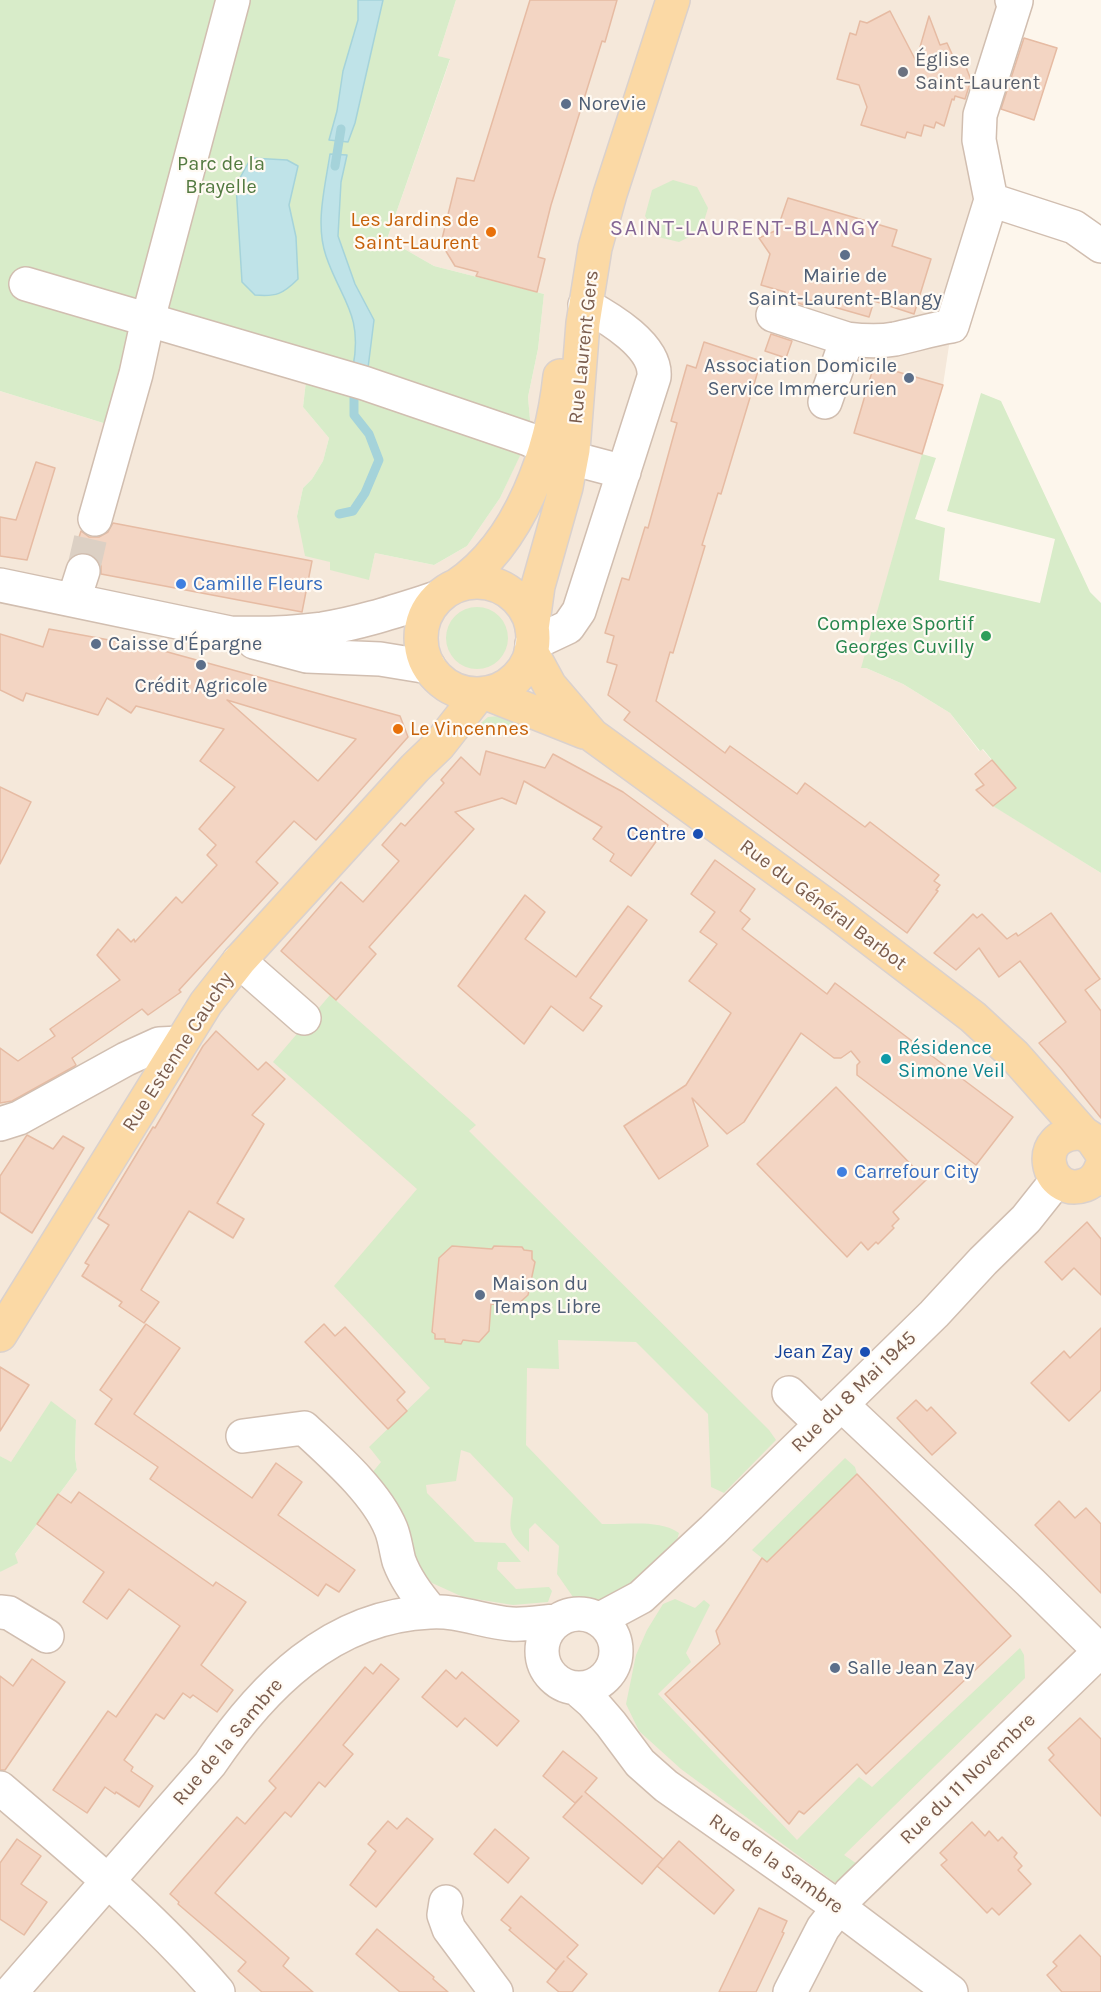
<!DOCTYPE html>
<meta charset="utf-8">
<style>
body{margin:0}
canvas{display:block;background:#fdf6ec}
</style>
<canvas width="1101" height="1992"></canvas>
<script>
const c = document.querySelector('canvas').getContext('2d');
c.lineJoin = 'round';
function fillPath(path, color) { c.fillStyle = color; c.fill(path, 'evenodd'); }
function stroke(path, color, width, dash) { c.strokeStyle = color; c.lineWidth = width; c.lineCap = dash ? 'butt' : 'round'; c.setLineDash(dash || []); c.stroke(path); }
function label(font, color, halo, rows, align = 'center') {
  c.font = font + ' Karla,sans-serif'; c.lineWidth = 4.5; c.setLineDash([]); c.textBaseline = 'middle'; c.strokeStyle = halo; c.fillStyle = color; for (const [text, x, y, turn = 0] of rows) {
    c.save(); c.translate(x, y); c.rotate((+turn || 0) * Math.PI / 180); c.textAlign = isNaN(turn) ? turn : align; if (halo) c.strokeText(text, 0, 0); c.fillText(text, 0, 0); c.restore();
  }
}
fillPath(new Path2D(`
 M456,0h556l-27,178 -33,148 -9,59 -81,283h4l37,16 47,29 29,38 3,-2 34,39 -22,18 107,67v1119h-1101v-420l4,-3 73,-99 -2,-13 1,-37 -65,43 -11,-7v-1065l113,35 42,-88 151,43 -3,26 26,31 -6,23 -11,18 -9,9 -6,28 33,46 39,17 6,-26 59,12 33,-19 33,-48 31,-67 -3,-34 10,-48 6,-55 -110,-28 -47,-27 63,-179 -12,-4z`), '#f5e8da');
fillPath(new Path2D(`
 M0,0h456l-18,56 12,3 -63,180 47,27 110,28 -6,55 -10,48 3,34 -3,8 -28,59 -33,48 -33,19 -59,-12 -6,27 -39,-10v-8l-25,-6 -8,-40 6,-28 9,-9 11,-18 6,-23 -26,-31 3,-26 -151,-43 -42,88 -113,-35z
 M673,180l24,7 11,21 -7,23 -22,11 -21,-5 -13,-21 7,-26z
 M981,393l20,8 89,191 11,11v270l-108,-67 22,-18 -32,-39 -3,2 -30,-38 -47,-29 -37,-16h-5l61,-214 14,4 -21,61 30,9 -6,52 101,23 15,-64 -108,-28z
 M446 638a31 31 0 1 1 62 0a31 31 0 1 1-62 0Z
 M511,715l9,5 2,9h-48l14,-12z
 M330,995l146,130 -7,6 300,299 7,10 -52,53 -13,-6 -3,-73 -72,-72 -78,-2 1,29 -32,-1 -1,77 76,79c24,1 57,-5 77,9l-4,14 -45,40 -29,13 -28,-3 -16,-23 2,-28 -24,-23 -6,6v23c-24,-23 -19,-22 -16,-54l-43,-45 -9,-3 -5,31 -30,4 1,8 48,49 30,1 16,19h-23l-1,7 19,20 33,-2 3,4 -4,11 -35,3 -50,-8 -31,-14 -12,-14 -54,-89 15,-18 -12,-15 61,-59 -96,-102 83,-97 -144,-127z
 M51,1401l25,19 -1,37 2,13 -62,84 3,9 -18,9v-116l11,6z
 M845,1458l10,9 2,7 -90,88 -15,-12z
 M675,1599l20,9 9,-8 6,5 -24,48 5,9 -33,32 139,146 62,-63 13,10 148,-139 4,7 1,23 -181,177 22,15 -17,13 -15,-1 -153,-113 -42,-38 -13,-27 10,-49 11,-25 16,-26z`), '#d8ecc9');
const water = new Path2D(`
 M358,0h25l-28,123 -7,19 -19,-2 8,-29 6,-40 15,-51z
 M330,154l17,1 -6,27 -3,54 17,48 19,36 -6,48 -15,-1c10,-53 -12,-67 -27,-111 -11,-32 -1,-69 4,-102z
 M251,158l36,2 11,6 -9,39 7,32 2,42c-15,15 -22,18 -43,16l-13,-13 -6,-97z`);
fillPath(water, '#bfe3e8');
stroke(water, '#a5d3da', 1.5);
stroke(new Path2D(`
 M335,166l6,-37
 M339,514l14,-3 12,-18 14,-33 -10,-26 -15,-19v-30`), '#a5d3da', 9);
const building = new Path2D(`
 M530,0h87l-12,42 -3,-1 -51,164 -13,52 7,2 -8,33 -61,-16 2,-4 -23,-6 -14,-23 16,-65 17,3z
 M890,11l26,50 13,-45 11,29 7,-2 10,22 9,2 5,13 -6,19 -10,-3 -1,4 -2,-1 -8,27 -8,-4 -2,6 -10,-3 -3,11 -14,-4 -2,6 -44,-13 6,-18 -8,-22 -22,-6 13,-46 6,2 4,-14 7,2z
 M1024,38l33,10 -23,72 -33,-11z
 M788,198l109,32 -5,16 39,13 -17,55 -40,-13 -5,16 -63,-18 -2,6 -21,-7 2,-6 -24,-7 9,-31 -11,-16 18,-8z
 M771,334l21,7 -6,17 -21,-7z
 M704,342l57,19 -40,133 -3,-1 -16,52 3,1 -32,107 -3,-1 -14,49 69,52 5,-7 67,48 8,-11 60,44 5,-5 69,53 -5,6 6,4 -4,5 2,1 -31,42 -283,-213 6,-8 -22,-17 9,-30 -10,-3 7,-26 -9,-3 17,-55 7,2 16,-53 3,1 29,-105 -6,-2 16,-56 9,3z
 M874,365l69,20 -21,69 -68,-21z
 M36,462l19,6 -28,92 -27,-4v-39l16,3z
 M113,523l199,38 -10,51 -201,-38v-8l-5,-8 -8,-5h-8l-7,3 8,-25 8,6h10l9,-5z
 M49,629l104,19 247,68 8,21 -92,103 -22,-19 -38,41 22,21 -99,107 2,2 -33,23 -6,-6 -70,49 4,7 -1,1 -63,35 -12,2v-55l18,13 37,-25 -5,-7 70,-49 -23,-25 21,-26 13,13 3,-3 1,3 41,-45 6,6 35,-38 -10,-10 9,-10 -17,-16 36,-42 -35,-26 24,-32 -88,-23 -5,7 -24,-15 -9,17 -72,-22 -3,8 -23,-11v-56l43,13zM227,700l129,39 -38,42z
 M486,751l59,17 8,-14 70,38 45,33 -37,51 -21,-15 4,-7 -21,-15 9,-12 -78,-46 -8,23 -14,-6 -47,14 19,17 -105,118 7,7 -40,46 -55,-49 60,-69 22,20 36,-41 -17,-16 19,-22 4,3 19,-21 20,-22 -3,-3 20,-23 19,18z
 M992,760l24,28 -23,18 -17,-16 8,-5 -9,-11z
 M0,787l31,15 -31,62z
 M715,860l40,29 -15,22 10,8 -8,10 85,65 8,-11 178,134 -37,48 -119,-90v-10l3,-3 -9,-11 -10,7h-7l-33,-25 -57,89 -17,12 -35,-36 16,48 -49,33 -35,-53 62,-41 45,-72 -42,-32 28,-37 -17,-12 15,-20 -24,-18z
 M525,895l20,17 -20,27 51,38 52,-71 19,14 -57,78 12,8 -19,25 -32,-25 -27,38 -66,-58z
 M1051,913l49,66 -15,11 16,21v107l-40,-50 -22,-25 27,-21 -46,-61 -21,16 -20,-29 -23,22 -22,-17 39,-39 4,4 5,-4 25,25 9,-6 2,3z
 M216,1031l42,39 8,-8 19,17 -33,36 12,9 -47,79 27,16 -11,19 -44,-27 -48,79 18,12 -15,21 -25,-17 3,-4 -40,-26 7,-11 -4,-2 24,-38 -11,-7 55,-91 2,1 48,-82z
 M836,1087l90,93 -33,32 6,7 -7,7 2,2 -16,16 -2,-2 -8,8 -7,-8 -14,15 -90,-93z
 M27,1135l26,14 10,-13 21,12 -52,85 -32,-21v-36z
 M1087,1222l14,17v56l-27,-27 -12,12 -17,-18z
 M452,1246l40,3 2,-3 28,1 2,3 8,1v8l3,3 -7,33 -12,11 -25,-2 -2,27 -10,11 -16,-2 -2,4 -16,-2v-3h-10v-5l-3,-2 7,-74z
 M146,1324l34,24 -46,66 118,84 24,-35 26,19 -24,33 77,55 -16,22 -13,-8 -8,12 -168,-117 8,-12 -63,-43 17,-25 -12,-9z
 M324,1324l11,12 10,-9 60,65 -8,8 10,11 -19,18 -83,-87z
 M1101,1328v62l-32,31 -38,-38 33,-32 6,7z
 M0,1367l29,18 -29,46z
 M916,1400l11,11 4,-4 25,26 -24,22 -35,-37z
 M857,1474l154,162 -145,138 -9,-10 -53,50 -5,-3 -10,13 -124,-130 55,-50 -4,-13 46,-73 5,4z
 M79,1492l134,94 3,-4 30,20 -45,63 32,25 -16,22 -24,-17 -3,3 -7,-5 -19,26 -8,-5 -32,46 9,7 -2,4 22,15 -14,21 -23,-15 -1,2 -10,-7 -18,26 -34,-23 55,-79 8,6 64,-91 -51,-37 -22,30 -24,-17 21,-30 -67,-48 21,-30 13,9z
 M1059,1501l16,17 11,-10 15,16v69l-66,-68z
 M32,1659l33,23 -60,88h-5v-94l13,10z
 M381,1664l18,15 -56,66 10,9 -28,33 -6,-5 -28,35 -6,-5 -70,81 74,65 -6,8 30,26h-51l-24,-21 8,-9 -68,-58 1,-2 -9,-8 67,-77 8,7 31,-36 -7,-7 96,-114 8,7z
 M446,1670l10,9 6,-7 57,49 -22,25 -32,-28 -8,9 -35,-30z
 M1080,1718l21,21v77l-52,-56 5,-5 -6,-7z
 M563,1751l34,27 -12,14 78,67 -21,25 -79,-67 19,-21 -7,7 -32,-27z
 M407,1818l26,21 -57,68 -26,-22 26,-34 -8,-7 20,-23 9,8z
 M972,1822l13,14 4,-5 9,10 4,-4 15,16 -3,4 8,9 -4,4 13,14 -32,31 -7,-7 -5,5 -46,-48 6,-5 -7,-7z
 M495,1829l34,29 -21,25 -34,-29z
 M17,1839l24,17 -20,28 26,18 -23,33 -24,-16v-56z
 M679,1841l55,49 -20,24 -57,-48z
 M521,1896l57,49 -11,12 20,17 -15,18h-13l-12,-10 17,-21 -8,9 -47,-40 2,-2 -10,-8z
 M759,1908l28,13 -5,11 2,1 -28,59h-37z
 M377,1929l57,48 -1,2 15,13h-48l-44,-38z
 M1080,1935l21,22v35h-39l-15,-17 10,-9 -4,-4z`);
fillPath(building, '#f3d5c3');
stroke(building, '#e6bba3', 1.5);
stroke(new Path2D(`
 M83,571l12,-52`), '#dcd0c4', 33, [33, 16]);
const minor = new Path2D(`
 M991,200l83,27 27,19
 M26,284l338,99 164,56 43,19 53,14
 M773,315l74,24
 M825,402l22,-63c16,2 32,3 48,0 19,-4 37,-10 57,-13l39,-126 -12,-60 1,-25 36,-114 -4,-1
 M95,519l41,-145 12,-55 85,-319
 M0,585l230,48c30,1 61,0 92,-4 39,-6 77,-19 115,-31
 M74,599l9,-28
 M254,642l53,14 73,3 49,8
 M532,644l36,-17 11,-16 75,-234c3,-31 -45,-59 -69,-72
 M239,961l65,57
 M0,1124l19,-6 107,-59 33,-15 21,-1
 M789,1393l32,31
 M842,1405l188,177 71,70
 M243,1436l61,-8c29,27 72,64 87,101 4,10 5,21 8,32 7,19 19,35 32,50
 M0,1612l9,1 38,23
 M542 1651a37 37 0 1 1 74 0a37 37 0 1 1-74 0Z
 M600,1619l41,-22 72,-67 221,-216 49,-53 43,-42 31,-39
 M576,1688l16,14 19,22 29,39 26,23 172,121 113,85
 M0,1788c77,66 152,127 218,204
 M446,1902l-2,13 5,14 47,63
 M11,1992l199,-228c52,-77 121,-148 220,-152 28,-2 54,10 81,12 15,1 30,-2 45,-3
 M790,1992l33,-64 27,-35 250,-242`);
const major = new Path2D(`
 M421 638a56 56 0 1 1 112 0a56 56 0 1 1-112 0Z
 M456,586c65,-43 96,-136 104,-210
 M532,629l6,-43 28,-99 7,-37 10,-127 12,-75 15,-54 63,-194
 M531,651l19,35 42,49 242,176 139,106 41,38 69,78 9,6 9,13
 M486,693l98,39
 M1083,1133c-53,-2 -37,66 2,52 8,-3 13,-9 16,-17
 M0,1335l206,-332 33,-42 176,-193 24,-23 40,-51`);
stroke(minor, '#d1beb0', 36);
stroke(major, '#dad1cd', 36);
stroke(minor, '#fff', 33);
stroke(major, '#fbd9a5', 33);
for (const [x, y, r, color] of [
 [903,72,6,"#6b7280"],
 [566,104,6,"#5c6f8a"],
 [491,232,6,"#e8710a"],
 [845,255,6,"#5c6f8a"],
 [909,378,6,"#5c6f8a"],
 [181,584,6,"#3f7fe0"],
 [986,636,6,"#2e9e5b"],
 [96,644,6,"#5c6f8a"],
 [201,665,6,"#5c6f8a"],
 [398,729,6,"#e8710a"],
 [698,834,6,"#1a4fb4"],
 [886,1059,6,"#0f9aa8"],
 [842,1172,6,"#3f7fe0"],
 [480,1295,6,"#5c6f8a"],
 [865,1352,6,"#1a4fb4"],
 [835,1668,6,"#5c6f8a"]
]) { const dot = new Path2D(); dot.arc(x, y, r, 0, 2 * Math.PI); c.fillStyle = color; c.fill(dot); stroke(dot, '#fffaf3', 2); }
label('20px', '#5b616d', '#fffaf3', [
 ["Église",915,60],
 ["Saint-Laurent",915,83]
], 'left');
label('20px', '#4e5e75', '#fffaf3', [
 ["Norevie",578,104],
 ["Mairie de",845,276,"center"],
 ["Saint-Laurent-Blangy",845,299,"center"],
 ["Association Domicile",897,366,"right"],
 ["Service Immercurien",897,389,"right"],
 ["Caisse d'Épargne",108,644],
 ["Crédit Agricole",201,686,"center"],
 ["Maison du",492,1284],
 ["Temps Libre",492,1307],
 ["Salle Jean Zay",847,1668]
], 'left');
label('20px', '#537a41', '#fffaf3', [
 ["Parc de la",221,164],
 ["Brayelle",221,187]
]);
label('20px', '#c56008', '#fffaf3', [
 ["Les Jardins de",479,220],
 ["Saint-Laurent",479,243],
 ["Le Vincennes",410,729,"left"]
], 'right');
label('20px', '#7a5c4d', '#fffaf3', [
 ["Rue Laurent Gers",584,347,-84],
 ["Rue du Général Barbot",823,905,37],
 ["Rue Estenne Cauchy",178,1052,-57],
 ["Rue du 8 Mai 1945",854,1392,-44],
 ["Rue de la Sambre",228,1742,-50],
 ["Rue du 11 Novembre",968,1779,-44],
 ["Rue de la Sambre",776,1864,35]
]);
label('20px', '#366cbe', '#fffaf3', [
 ["Camille Fleurs",193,584],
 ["Carrefour City",854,1172]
], 'left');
label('20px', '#27864d', '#fffaf3', [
 ["Complexe Sportif",974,624],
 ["Georges Cuvilly",974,647]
], 'right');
label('20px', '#164399', '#fffaf3', [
 ["Centre",686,834],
 ["Jean Zay",853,1352]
], 'right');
label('20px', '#0d838f', '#fffaf3', [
 ["Résidence",898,1048],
 ["Simone Veil",898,1071]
], 'left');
c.letterSpacing = '1.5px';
label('22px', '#846695', '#fffaf3', [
 ["SAINT-LAURENT-BLANGY",745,229]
]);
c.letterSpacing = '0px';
</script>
